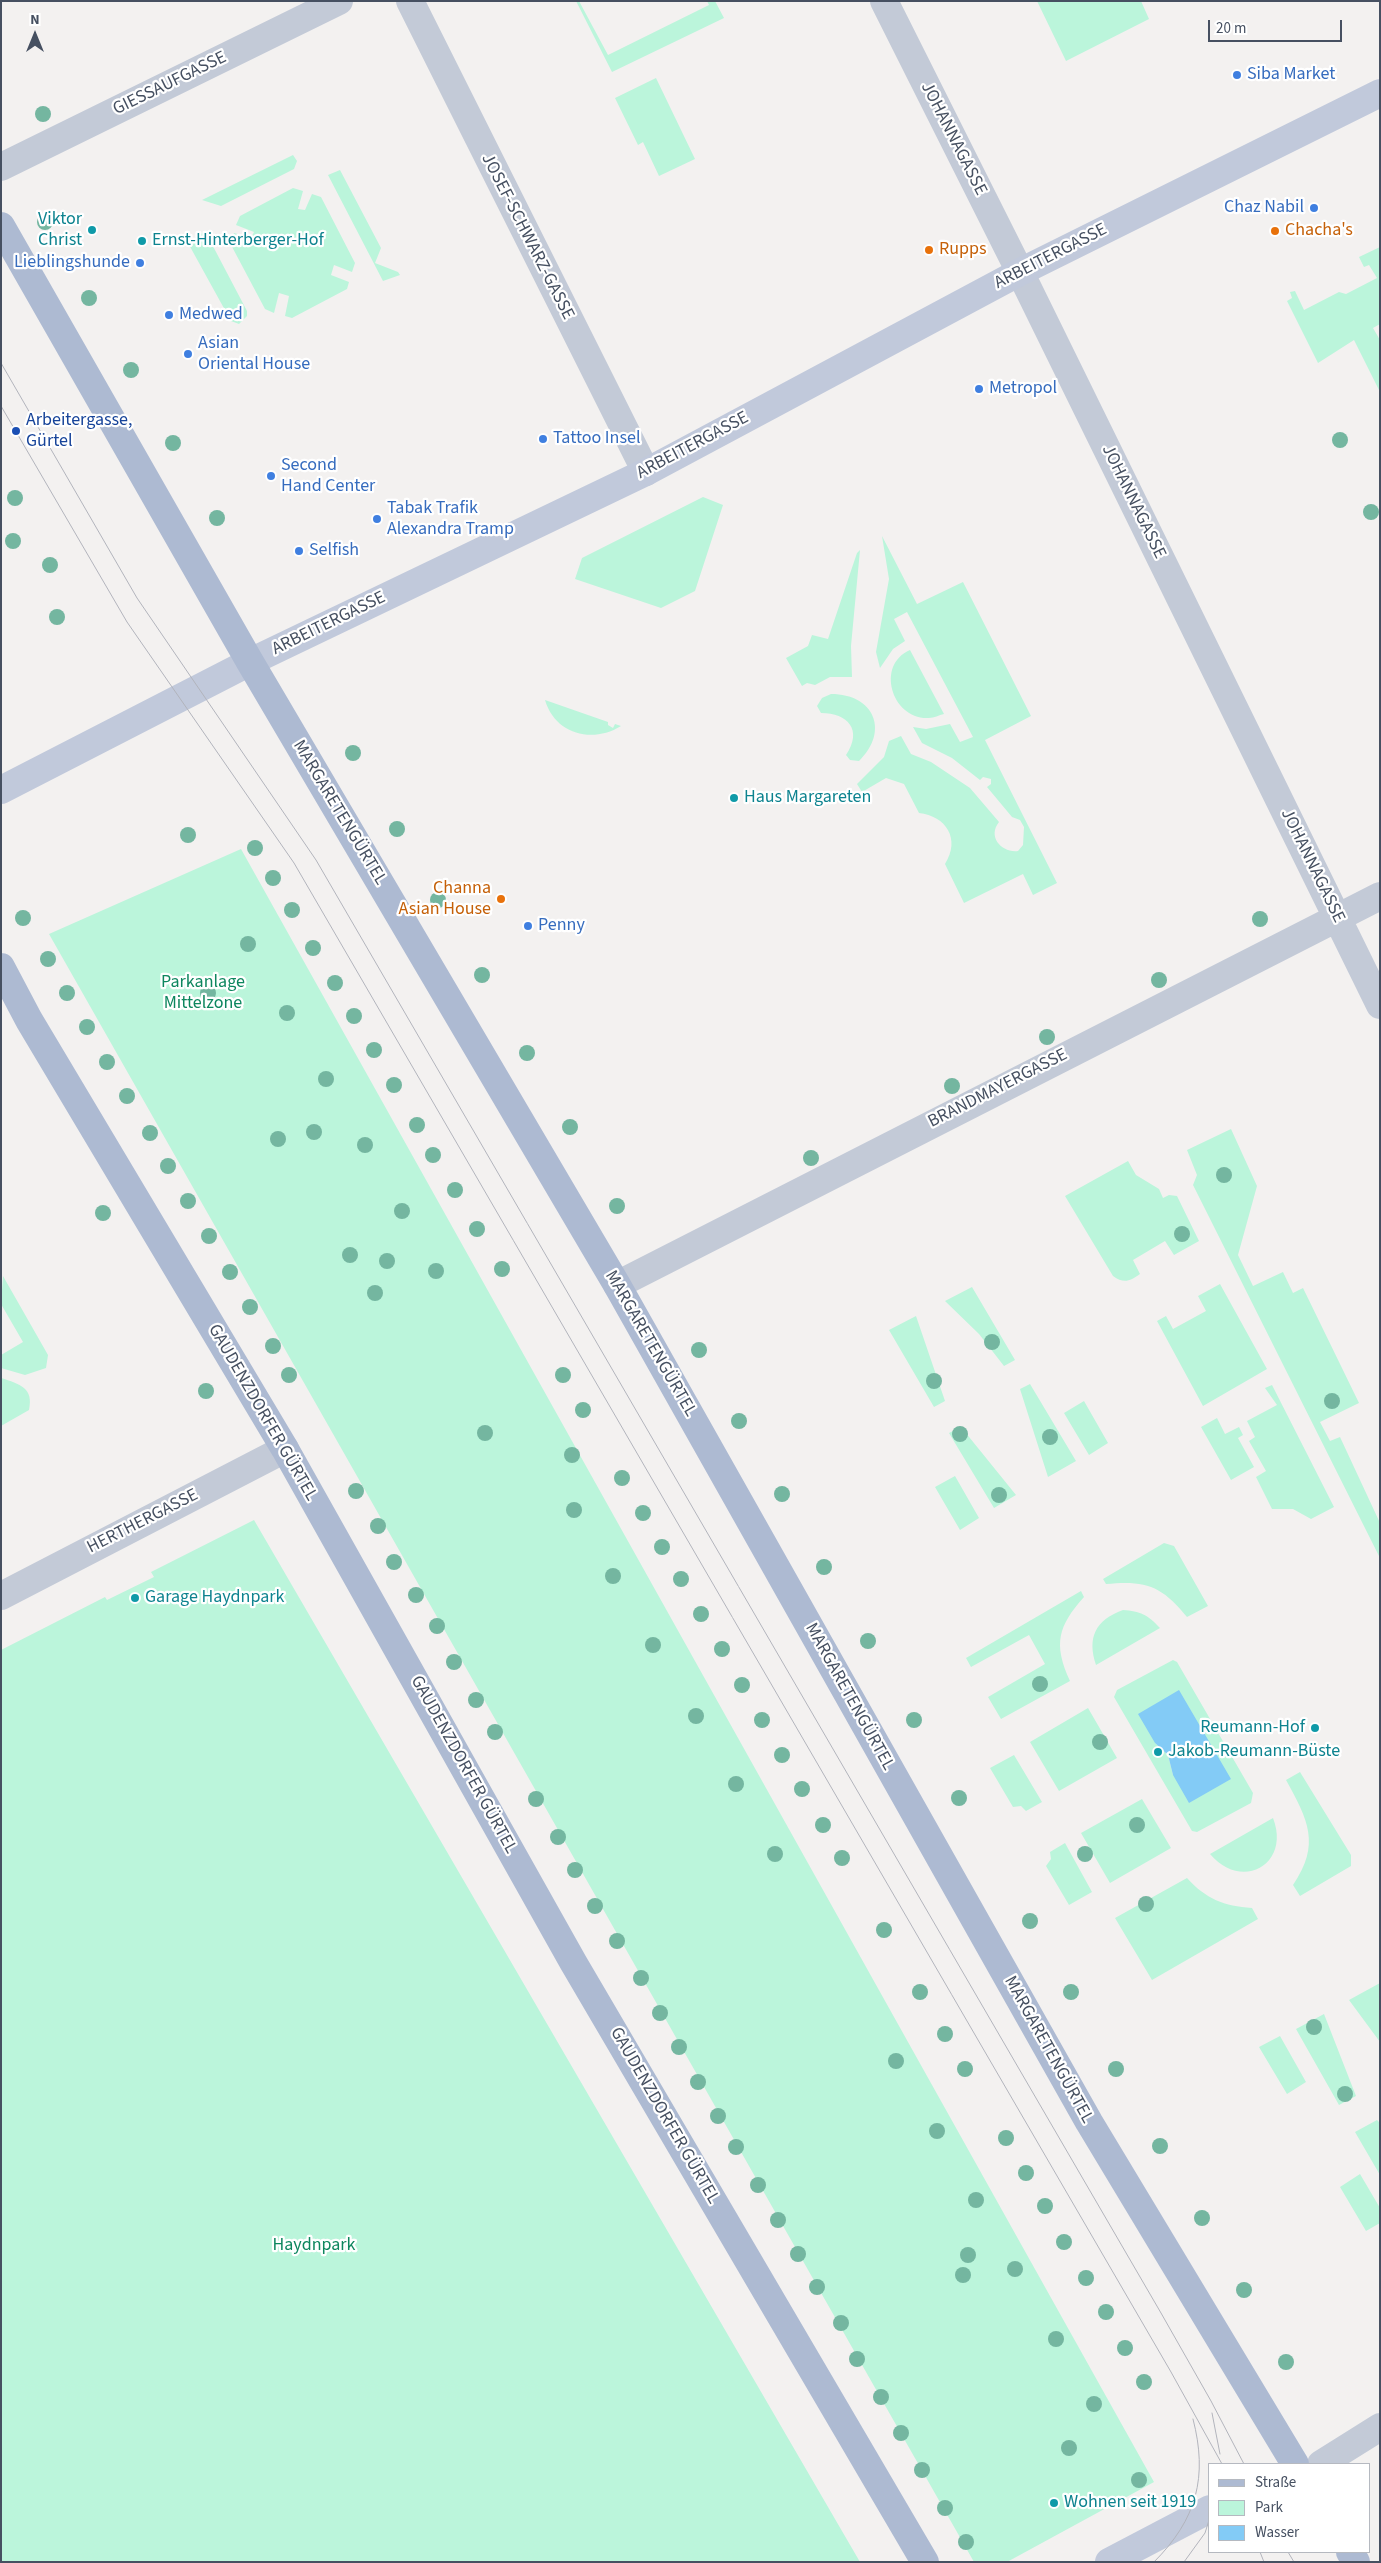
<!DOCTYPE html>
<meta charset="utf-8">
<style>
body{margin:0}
#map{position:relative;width:1381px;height:2563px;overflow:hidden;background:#f3f1f0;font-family:"Source Sans 3",sans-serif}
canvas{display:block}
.frame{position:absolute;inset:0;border:2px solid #465061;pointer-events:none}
.legend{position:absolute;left:1208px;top:2463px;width:162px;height:90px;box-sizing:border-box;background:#fff;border:1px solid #b5b9c0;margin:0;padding:6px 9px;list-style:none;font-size:15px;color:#465061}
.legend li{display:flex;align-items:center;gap:10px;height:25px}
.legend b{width:25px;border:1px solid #b5b9c0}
.north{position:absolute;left:10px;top:10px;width:50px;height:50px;-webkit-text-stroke:4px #fff;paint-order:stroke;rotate:0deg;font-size:14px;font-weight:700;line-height:20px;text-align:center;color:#465061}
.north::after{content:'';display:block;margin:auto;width:18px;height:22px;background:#465061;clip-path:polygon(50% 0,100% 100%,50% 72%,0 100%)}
.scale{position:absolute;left:1208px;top:20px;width:134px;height:22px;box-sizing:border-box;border:2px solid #465061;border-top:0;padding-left:6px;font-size:15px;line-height:18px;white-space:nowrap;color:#465061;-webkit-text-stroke:4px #fff;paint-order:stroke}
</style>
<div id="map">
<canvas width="1381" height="2563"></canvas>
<div class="frame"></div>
<ul class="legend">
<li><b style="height:6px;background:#adbad2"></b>Straße</li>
<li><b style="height:14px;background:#bbf5db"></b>Park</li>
<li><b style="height:14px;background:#83cbf6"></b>Wasser</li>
</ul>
<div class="north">N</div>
<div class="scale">20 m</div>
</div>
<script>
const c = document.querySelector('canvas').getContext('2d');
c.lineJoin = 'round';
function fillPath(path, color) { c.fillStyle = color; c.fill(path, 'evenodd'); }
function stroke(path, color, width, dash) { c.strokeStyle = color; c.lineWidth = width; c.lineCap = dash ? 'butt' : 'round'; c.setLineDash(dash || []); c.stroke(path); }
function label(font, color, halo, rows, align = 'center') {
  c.font = font + ' "Source Sans 3",sans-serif'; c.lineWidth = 4.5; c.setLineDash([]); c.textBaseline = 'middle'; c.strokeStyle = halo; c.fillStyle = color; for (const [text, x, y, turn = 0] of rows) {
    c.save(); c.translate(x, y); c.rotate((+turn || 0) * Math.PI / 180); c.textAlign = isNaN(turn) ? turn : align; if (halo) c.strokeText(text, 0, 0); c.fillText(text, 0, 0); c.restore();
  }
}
fillPath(new Path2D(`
 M576,1h3l29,54 101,-50 -2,-4h8l9,17 -112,54z
 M1037,1h104l8,18 -83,42z
 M656,78l39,81 -36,17 -16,-34 -5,3 -23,-47z
 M293,155l4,6 -3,8 -73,37 -19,-6z
 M340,170l41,78 -6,15 23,9 2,3 -17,6 -55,-106z
 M293,188l10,3 -5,18 7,1 7,-16 9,3 34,66 -3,9 -18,-7 -3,10 18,7 -2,7 -55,29 -7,-2 4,-20 -10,-3 -5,20 -9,-4 -35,-66 4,-10 17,5 3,-6 -18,-7 4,-9z
 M205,231l42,80v5l-8,8 -8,-3 -43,-78z
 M1380,247v77l-7,4 7,12v52l-26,-52 -36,23 -31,-62 5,-3 -2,-6 5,-1 9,19 35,-18 7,2 31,-16 -8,-13 -5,2 -5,-10z
 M703,497l20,8 -28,86 -34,17 -86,-29 7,-21z
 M882,536l35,68 46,-22 68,134 -46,24 72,143 -24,12 -10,-21 -59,29 -19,-39c16,-25 1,-48 -26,-51l-15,-29 -18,-6 -24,14 -5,-8 27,-27 5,-16 12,-5 10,18 20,8 39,26 29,34c-12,15 3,31 19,29l5,-6 1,-18 -4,-7 -8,-3 -25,-30 4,-3v-5l-8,-2 -3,3 -28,-22 -30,-15 -9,-16 13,2 24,-5 10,18 13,-5 -66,-125 -13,7 11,22 -12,8 -13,19 -4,-16 13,-73z
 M860,550l-9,96 1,31h-22l-15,8 -8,-2 -5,3 -16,-28 22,-12 4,-11 16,4 29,-86z
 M910,650l34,64c-5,1 -10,4 -15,4 -37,2 -54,-53 -19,-68z
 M831,694c43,0 59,37 28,67l-9,-1 -4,-5c17,-25 2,-42 -25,-42l-4,-7 5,-8z
 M545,700l63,22v3l5,3 2,-4 6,2c-29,18 -66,8 -76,-26z
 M241,849l913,1633 -147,80h-33l-925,-1628z
 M1231,1129l26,57 -19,69 15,31 30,-14 10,21 10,-5 56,115 -39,19 10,19 10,-4 40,86v35l-187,-373 4,-10 -10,-25z
 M1128,1161l8,14 23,14 4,9 6,-3 8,1 22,45 -25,14 -9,-14 -32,19 7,14c-10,7 -16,10 -27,2l-48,-80z
 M3,1276l45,79 -2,13 -21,7 -24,-7v-13l22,-13 -22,-38z
 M1220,1284l47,85 -64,37 -46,-85 9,-5 7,13 33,-18 -8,-15z
 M972,1287l43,73 -11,6 -25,-32 -34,-33z
 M916,1316l29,85 -11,6 -45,-77z
 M1,1378c19,6 33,10 28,32l-28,16z
 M1030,1384l46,77 -28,16 -28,-88z
 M1272,1385l62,122 -23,12 -18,-10h-21l-16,-32 10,-6 -17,-30 6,-4 -8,-16 30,-16 -12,-17z
 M1084,1401l24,42 -19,12 -25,-42z
 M1217,1418l8,16 14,-7 4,8 -5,3 16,29 -23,13 -30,-53z
 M961,1427l55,68 -22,13 -45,-75z
 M955,1476l24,42 -19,12 -25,-43z
 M254,1520l606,1042h-859v-912l104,-53 2,3 47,-23 -3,-5z
 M1164,1543l10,3 34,60 -21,11c-25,-31 -41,-37 -81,-33l-3,-5z
 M1081,1591l3,6c-26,29 -31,47 -14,84l-69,38 -13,-22 57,-33 -16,-29 -58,32 -5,-9z
 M1123,1610c17,1 25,5 37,18l-64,37c-9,-27 -1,-45 27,-55z
 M1173,1660l4,2 76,131 -2,10 -54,29 -5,-1 -78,-134 3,-7zM1155,1743l76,36 -58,-4 -5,-20z
 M1088,1708l29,50 -58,33 -29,-49z
 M1014,1755l28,47 -16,9 -5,-5 -8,1 -23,-39z
 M1300,1772l51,83v11l-51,30 -7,-11c28,-41 15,-65 -7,-105z
 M1142,1799l29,49 -61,35 -29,-50z
 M1273,1818c18,46 -31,74 -63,36z
 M1065,1843l27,49 -23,13 -23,-39 5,-7 -1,-7z
 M1187,1878c19,21 37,28 65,30l6,11 -106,61 -37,-62z
 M1380,1983v59l-31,-42z
 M1324,2014l32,82 -17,9 -43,-76z
 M1280,2036l26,46 -19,12 -28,-47z
 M1377,2120l3,3v52l-25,-43z
 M1360,2174l20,34v15l-14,8 -26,-44z`), '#bbf5db');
fillPath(new Path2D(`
 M1179,1690l52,89 -42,24 -16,-28 -5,-20 -13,-12 -17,-29z`), '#83cbf6');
stroke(new Path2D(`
 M410,1l236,471
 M884,1l136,271 360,733
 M1,167l338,-166
 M617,1285l763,-389
 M1,1596l284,-147
 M1321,2464l59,-37`), '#c3cad7', 28);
stroke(new Path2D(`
 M1,790l249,-128 396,-190 374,-200 360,-179
 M1109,2562l101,-53`), '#c1c9db', 28);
stroke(new Path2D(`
 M1,226l249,436 367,623 472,837 206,342
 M1,967l28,53 256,429 288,513 352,600
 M1350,2552l6,10`), '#adbad2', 28);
stroke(new Path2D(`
 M1,363l136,235 179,262 845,1453 50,88 33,63
 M1,406l126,216 167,241 877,1509 51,92
 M1212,2413l8,41
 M1260,2552l4,10
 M1288,2552l6,10
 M1154,2562c43,-43 54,-85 39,-143
 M1184,2562l21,-29 5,-16`), '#b2b4bc', 1);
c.fillStyle = '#74b6a0';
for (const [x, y] of [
 [43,114],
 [45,222],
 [89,298],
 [131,370],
 [1340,440],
 [173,443],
 [15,498],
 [1371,512],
 [217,518],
 [13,541],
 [50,565],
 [57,617],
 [353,753],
 [397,829],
 [188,835],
 [255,848],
 [273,878],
 [438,900],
 [292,910],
 [23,918],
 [1260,919],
 [248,944],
 [313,948],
 [48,959],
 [482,975],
 [1159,980],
 [335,983],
 [67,993],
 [208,993],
 [287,1013],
 [354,1016],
 [87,1027],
 [1047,1037],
 [374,1050],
 [527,1053],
 [107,1062],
 [326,1079],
 [394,1085],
 [952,1086],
 [127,1096],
 [417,1125],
 [570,1127],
 [314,1132],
 [150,1133],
 [278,1139],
 [365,1145],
 [433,1155],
 [811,1158],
 [168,1166],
 [1224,1175],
 [455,1190],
 [188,1201],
 [617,1206],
 [402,1211],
 [103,1213],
 [477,1229],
 [1182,1234],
 [209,1236],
 [350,1255],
 [387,1261],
 [502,1269],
 [436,1271],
 [230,1272],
 [375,1293],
 [250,1307],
 [992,1342],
 [273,1346],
 [699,1350],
 [289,1375],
 [563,1375],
 [934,1381],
 [206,1391],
 [1332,1401],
 [583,1410],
 [739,1421],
 [485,1433],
 [960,1434],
 [1050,1437],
 [572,1455],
 [622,1478],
 [356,1491],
 [782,1494],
 [999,1495],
 [574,1510],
 [643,1513],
 [378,1526],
 [662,1547],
 [394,1562],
 [824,1567],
 [613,1576],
 [681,1579],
 [416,1595],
 [701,1614],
 [437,1626],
 [868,1641],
 [653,1645],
 [722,1649],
 [454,1662],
 [1040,1684],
 [742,1685],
 [476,1700],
 [696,1716],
 [762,1720],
 [914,1720],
 [495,1732],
 [1100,1742],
 [782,1755],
 [736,1784],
 [802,1789],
 [959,1798],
 [536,1799],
 [823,1825],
 [1137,1825],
 [558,1837],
 [775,1854],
 [1085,1854],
 [842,1858],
 [575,1870],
 [1146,1904],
 [595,1906],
 [1030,1921],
 [884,1930],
 [617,1941],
 [641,1978],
 [920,1992],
 [1071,1992],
 [660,2013],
 [1314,2027],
 [945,2034],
 [679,2047],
 [896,2061],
 [965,2069],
 [1116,2069],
 [698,2082],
 [1345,2094],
 [718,2116],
 [937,2131],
 [1006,2138],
 [1160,2146],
 [736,2147],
 [1026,2173],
 [758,2185],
 [976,2200],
 [1045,2206],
 [1202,2218],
 [778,2220],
 [1064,2242],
 [798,2254],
 [968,2255],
 [1015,2269],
 [963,2275],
 [1086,2278],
 [817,2287],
 [1244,2290],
 [1106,2312],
 [841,2323],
 [1056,2339],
 [1125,2348],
 [857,2359],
 [1286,2362],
 [1144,2382],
 [881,2397],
 [1094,2404],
 [901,2433],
 [1069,2448],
 [922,2470],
 [1139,2480],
 [945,2508],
 [966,2542]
]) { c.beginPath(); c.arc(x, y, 8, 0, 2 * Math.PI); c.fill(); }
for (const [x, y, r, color] of [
 [1237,75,5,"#3f7fe0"],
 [1314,208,5,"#3f7fe0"],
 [92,230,5,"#0f9aa8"],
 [1275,231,5,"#e8710a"],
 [142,241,5,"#0f9aa8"],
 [929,250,5,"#e8710a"],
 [140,263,5,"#3f7fe0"],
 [169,315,5,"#3f7fe0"],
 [188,354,5,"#3f7fe0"],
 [979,389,5,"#3f7fe0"],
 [16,431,5,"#1a4fb4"],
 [543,439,5,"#3f7fe0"],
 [271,476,5,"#3f7fe0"],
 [377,519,5,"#3f7fe0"],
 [299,551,5,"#3f7fe0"],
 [734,798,5,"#0f9aa8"],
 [501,899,5,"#e8710a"],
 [528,926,5,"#3f7fe0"],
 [135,1598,5,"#0f9aa8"],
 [1315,1728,5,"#0f9aa8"],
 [1158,1752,5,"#0f9aa8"],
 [1054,2503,5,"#0f9aa8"]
]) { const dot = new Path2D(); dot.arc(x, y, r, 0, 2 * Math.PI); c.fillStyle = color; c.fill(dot); stroke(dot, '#fff', 2); }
label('18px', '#366cbe', '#fff', [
 ["Siba Market",1247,75],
 ["Chaz Nabil",1304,208,"right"],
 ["Lieblingshunde",130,263,"right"],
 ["Medwed",179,315],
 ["Asian",198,344],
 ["Oriental House",198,365],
 ["Metropol",989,389],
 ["Tattoo Insel",553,439],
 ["Second",281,466],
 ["Hand Center",281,487],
 ["Tabak Trafik",387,509],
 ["Alexandra Tramp",387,530],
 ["Selfish",309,551],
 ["Penny",538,926]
], 'left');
label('18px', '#465061', '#fff', [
 ["GIESSAUFGASSE",170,84,-26],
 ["JOHANNAGASSE",953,139,63],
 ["JOSEF-SCHWARZ-GASSE",527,237,63],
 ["ARBEITERGASSE",1051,257,-27],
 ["ARBEITERGASSE",693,446,-28],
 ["JOHANNAGASSE",1133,502,64],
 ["ARBEITERGASSE",329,624,-26],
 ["MARGARETENGÜRTEL",339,813,59],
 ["JOHANNAGASSE",1312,866,64],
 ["BRANDMAYERGASSE",998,1089,-27],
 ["MARGARETENGÜRTEL",650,1344,60],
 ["GAUDENZDORFER GÜRTEL",262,1413,60],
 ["HERTHERGASSE",143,1522,-27],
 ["MARGARETENGÜRTEL",849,1697,61],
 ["GAUDENZDORFER GÜRTEL",463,1765,61],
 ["MARGARETENGÜRTEL",1048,2050,61],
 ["GAUDENZDORFER GÜRTEL",664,2116,60]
]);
label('18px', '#0d838f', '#fff', [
 ["Viktor",82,220,"right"],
 ["Christ",82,241,"right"],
 ["Ernst-Hinterberger-Hof",152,241],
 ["Haus Margareten",744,798],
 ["Garage Haydnpark",145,1598],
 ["Reumann-Hof",1305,1728,"right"],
 ["Jakob-Reumann-Büste",1168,1752],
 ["Wohnen seit 1919",1064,2503]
], 'left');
label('18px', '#c56008', '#fff', [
 ["Chacha's",1285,231],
 ["Rupps",939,250],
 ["Channa",491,889,"right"],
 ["Asian House",491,910,"right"]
], 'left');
label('18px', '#164399', '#fff', [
 ["Arbeitergasse,",26,421],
 ["Gürtel",26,442]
], 'left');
label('18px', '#0d865e', '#fff', [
 ["Parkanlage",203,983],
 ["Mittelzone",203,1004],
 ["Haydnpark",314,2246]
]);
</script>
